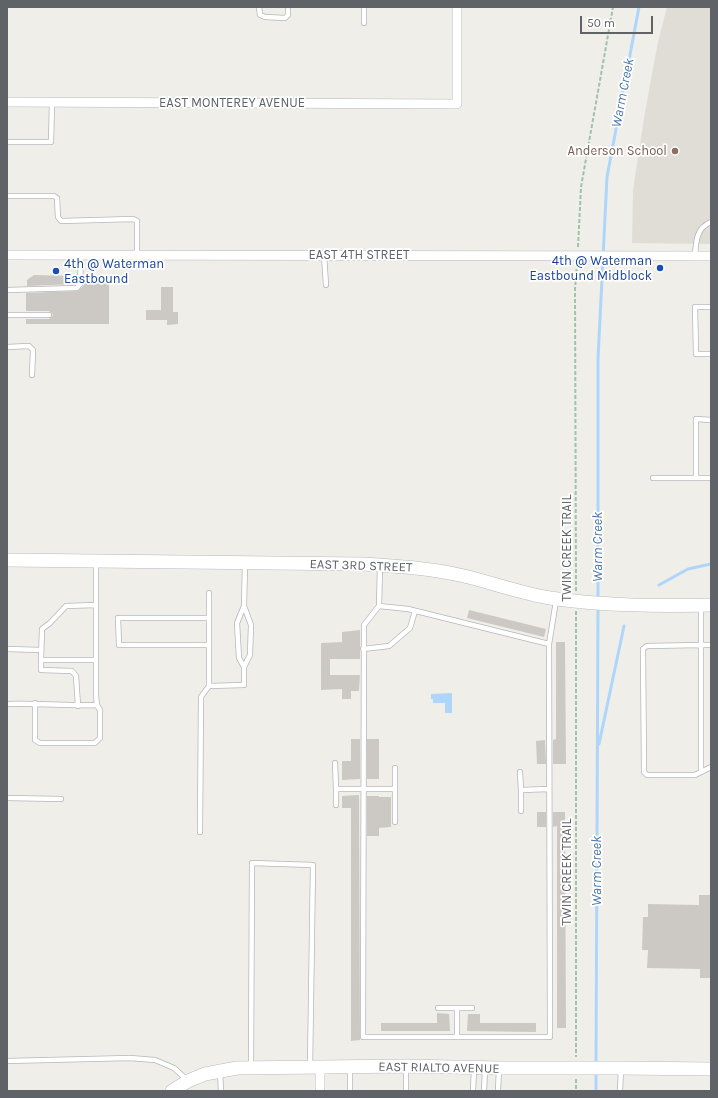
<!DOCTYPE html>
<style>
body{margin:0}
#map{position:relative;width:718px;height:1098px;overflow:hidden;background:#f0eee8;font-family:Karla,sans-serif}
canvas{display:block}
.frame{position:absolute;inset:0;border:8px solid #5f6267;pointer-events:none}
.scale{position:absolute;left:580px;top:16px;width:73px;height:18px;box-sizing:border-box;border:2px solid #5f6267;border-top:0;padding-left:5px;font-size:12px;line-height:14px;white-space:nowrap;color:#5f6267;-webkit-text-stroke:3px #fff;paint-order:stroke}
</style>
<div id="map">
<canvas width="718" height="1098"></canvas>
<div class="frame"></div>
<div class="scale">50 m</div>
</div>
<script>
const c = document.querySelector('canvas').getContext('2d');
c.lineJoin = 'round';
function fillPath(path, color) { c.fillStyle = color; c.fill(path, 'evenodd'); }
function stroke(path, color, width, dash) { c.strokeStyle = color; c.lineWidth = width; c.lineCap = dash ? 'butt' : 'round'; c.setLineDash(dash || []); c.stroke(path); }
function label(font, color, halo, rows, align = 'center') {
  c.font = font + ' Karla,sans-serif'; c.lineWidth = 3.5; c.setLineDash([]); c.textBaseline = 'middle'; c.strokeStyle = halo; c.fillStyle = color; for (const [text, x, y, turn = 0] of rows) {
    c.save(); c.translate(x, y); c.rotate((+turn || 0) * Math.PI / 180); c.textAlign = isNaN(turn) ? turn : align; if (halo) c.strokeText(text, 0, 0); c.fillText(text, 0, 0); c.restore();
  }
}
fillPath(new Path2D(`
 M667,7h44v237l-79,-1 1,-53 12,-78 13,-70z`), '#e0ddd6');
fillPath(new Path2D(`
 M452,693v20h-7v-10h-12v-4h-2v-5z`), '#aed6fa');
stroke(new Path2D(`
 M659,585l29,-16 23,-5
 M598,600v-241l9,-182 32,-170
 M599,744l25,-118
 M596,1064l2,-458
 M596,1091v-19`), '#aed6fa', 3);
fillPath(new Path2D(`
 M34,275l43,1 -1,7 -1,1 -48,2v-6z
 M84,276h25v48h-83v-5h23l4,-4 -1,-2 -3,-2h-23v-18l52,-2 6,-6z
 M161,287h12v25h5v12l-11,1v-5h-21v-10h15z
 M469,610l77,19 -2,8 -77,-19z
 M360,630v29h-30v16h30l-1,16h-8v8h-9v-10l-21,1v-47l21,-1v-10z
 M556,642h9l1,122h-13v-24l3,-1z
 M351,739h9v40l-18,1v-19h9z
 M367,739h12v40h-12z
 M545,740l1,24h-9l-1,-23z
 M359,795l1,245 -9,1v-233h-9v-12z
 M367,796h12v1h12v30l-12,1v8h-12z
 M537,812h9v15h-9z
 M553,812h12l1,216h-9v-202l-4,1z
 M699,895h12v83h-11v-9l-53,-1 1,-18h-6l1,-33h5v-13l51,1z
 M437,1013l12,1 1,17h-69v-8h56z
 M468,1014h12v9h56v9l-69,-1z`), '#ccc9c4');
const lane = new Path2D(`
 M259,7l1,8 5,2 20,1 3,-3v-5
 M364,7v16
 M7,142h44l1,-40
 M7,196h47l3,2 1,19 3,4 72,-2 4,2v34
 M324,255l2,30
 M695,256c1,-14 1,-28 16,-34
 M7,290l70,-2 3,-4 1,-29
 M711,307h-16l1,47h15
 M7,315h42
 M7,347l22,-1 4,4 -1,25
 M653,478h58
 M696,478v-59l15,1
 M209,593v93l35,-1v-18l6,-12 1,-30 -7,-19
 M379,606l29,3 141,35 1,393h-187l1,-412 15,-19 1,-40
 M701,607v38h10
 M209,618h-91l1,27h90
 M549,644l7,-43
 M7,649l34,1
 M363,649l26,-3 21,-18 5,-17
 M41,660v10l31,1 4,5 2,30
 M95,660h-54l1,-31 8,-6 16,-17 30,-1
 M244,667l-5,-9 -2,-35 7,-17 1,-42
 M35,703v37l5,3h55l5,-5v-28l-3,-5 -1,-9v-133
 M7,704c30,-1 60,2 90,1
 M335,763l1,26h59v33
 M520,772l1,18 28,-1
 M701,772v-127l-54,1 -4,3 1,123 3,3h48l16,-8
 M395,789v-21
 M521,790v21
 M7,798l54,1
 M336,805v-16
 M200,832l1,-135 8,-11
 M438,1008h19v29
 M457,1008h15
 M7,1061l123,-3 25,2 19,8 13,12
 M251,1066l1,-203 61,2 -3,202
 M350,1068v23
 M220,1072l1,19
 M406,1091v-24
 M473,1091l1,-22
 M484,1091l1,-21
 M498,1091l1,-22
 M620,1091l1,-22`);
const street = new Path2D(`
 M7,102l450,2v-97
 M7,255l704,1
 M320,1067v24`);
const secondary = new Path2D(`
 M7,560l355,4c34,2 68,4 102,12 29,7 57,17 86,22 54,8 107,8 161,7
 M172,1091l16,-10 17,-7 32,-6 169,-2 93,2h122l90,1`);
stroke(lane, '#b4b7bb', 6);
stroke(street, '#b4b7bb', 10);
stroke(secondary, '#b6b9be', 14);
stroke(new Path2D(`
 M578,247l3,-60 32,-180
 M576,591l-1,-302 2,-24
 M576,611v446
 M576,1079v12`), '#9ec3aa', 2, [4, 2]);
stroke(lane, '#fff', 4.5);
stroke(street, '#fff', 9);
stroke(secondary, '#fff', 13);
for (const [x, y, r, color] of [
 [675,151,4,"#8d6e63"],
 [660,268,4,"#1a4fb4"],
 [56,271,4,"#1a4fb4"]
]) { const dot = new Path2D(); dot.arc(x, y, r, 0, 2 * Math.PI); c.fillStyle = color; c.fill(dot); stroke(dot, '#fff', 1.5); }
label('13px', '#5f6267', '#fff', [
 ["EAST MONTEREY AVENUE",232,103],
 ["EAST 4TH STREET",359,255],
 ["TWIN CREEK TRAIL",567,548,-90],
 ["EAST 3RD STREET",361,566,2],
 ["TWIN CREEK TRAIL",567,872,-90],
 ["EAST RIALTO AVENUE",439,1068,1]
]);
label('13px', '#785e54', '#fff', [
 ["Anderson School",667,151]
], 'right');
label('13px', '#164399', '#fff', [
 ["4th @ Waterman",652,261],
 ["Eastbound Midblock",652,276],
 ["4th @ Waterman",64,264,"left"],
 ["Eastbound",64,279,"left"]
], 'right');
label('italic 14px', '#4a77ac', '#fff', [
 ["Warm Creek",623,93,-79],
 ["Warm Creek",598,547,-90],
 ["Warm Creek",597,871,-90]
]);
</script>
